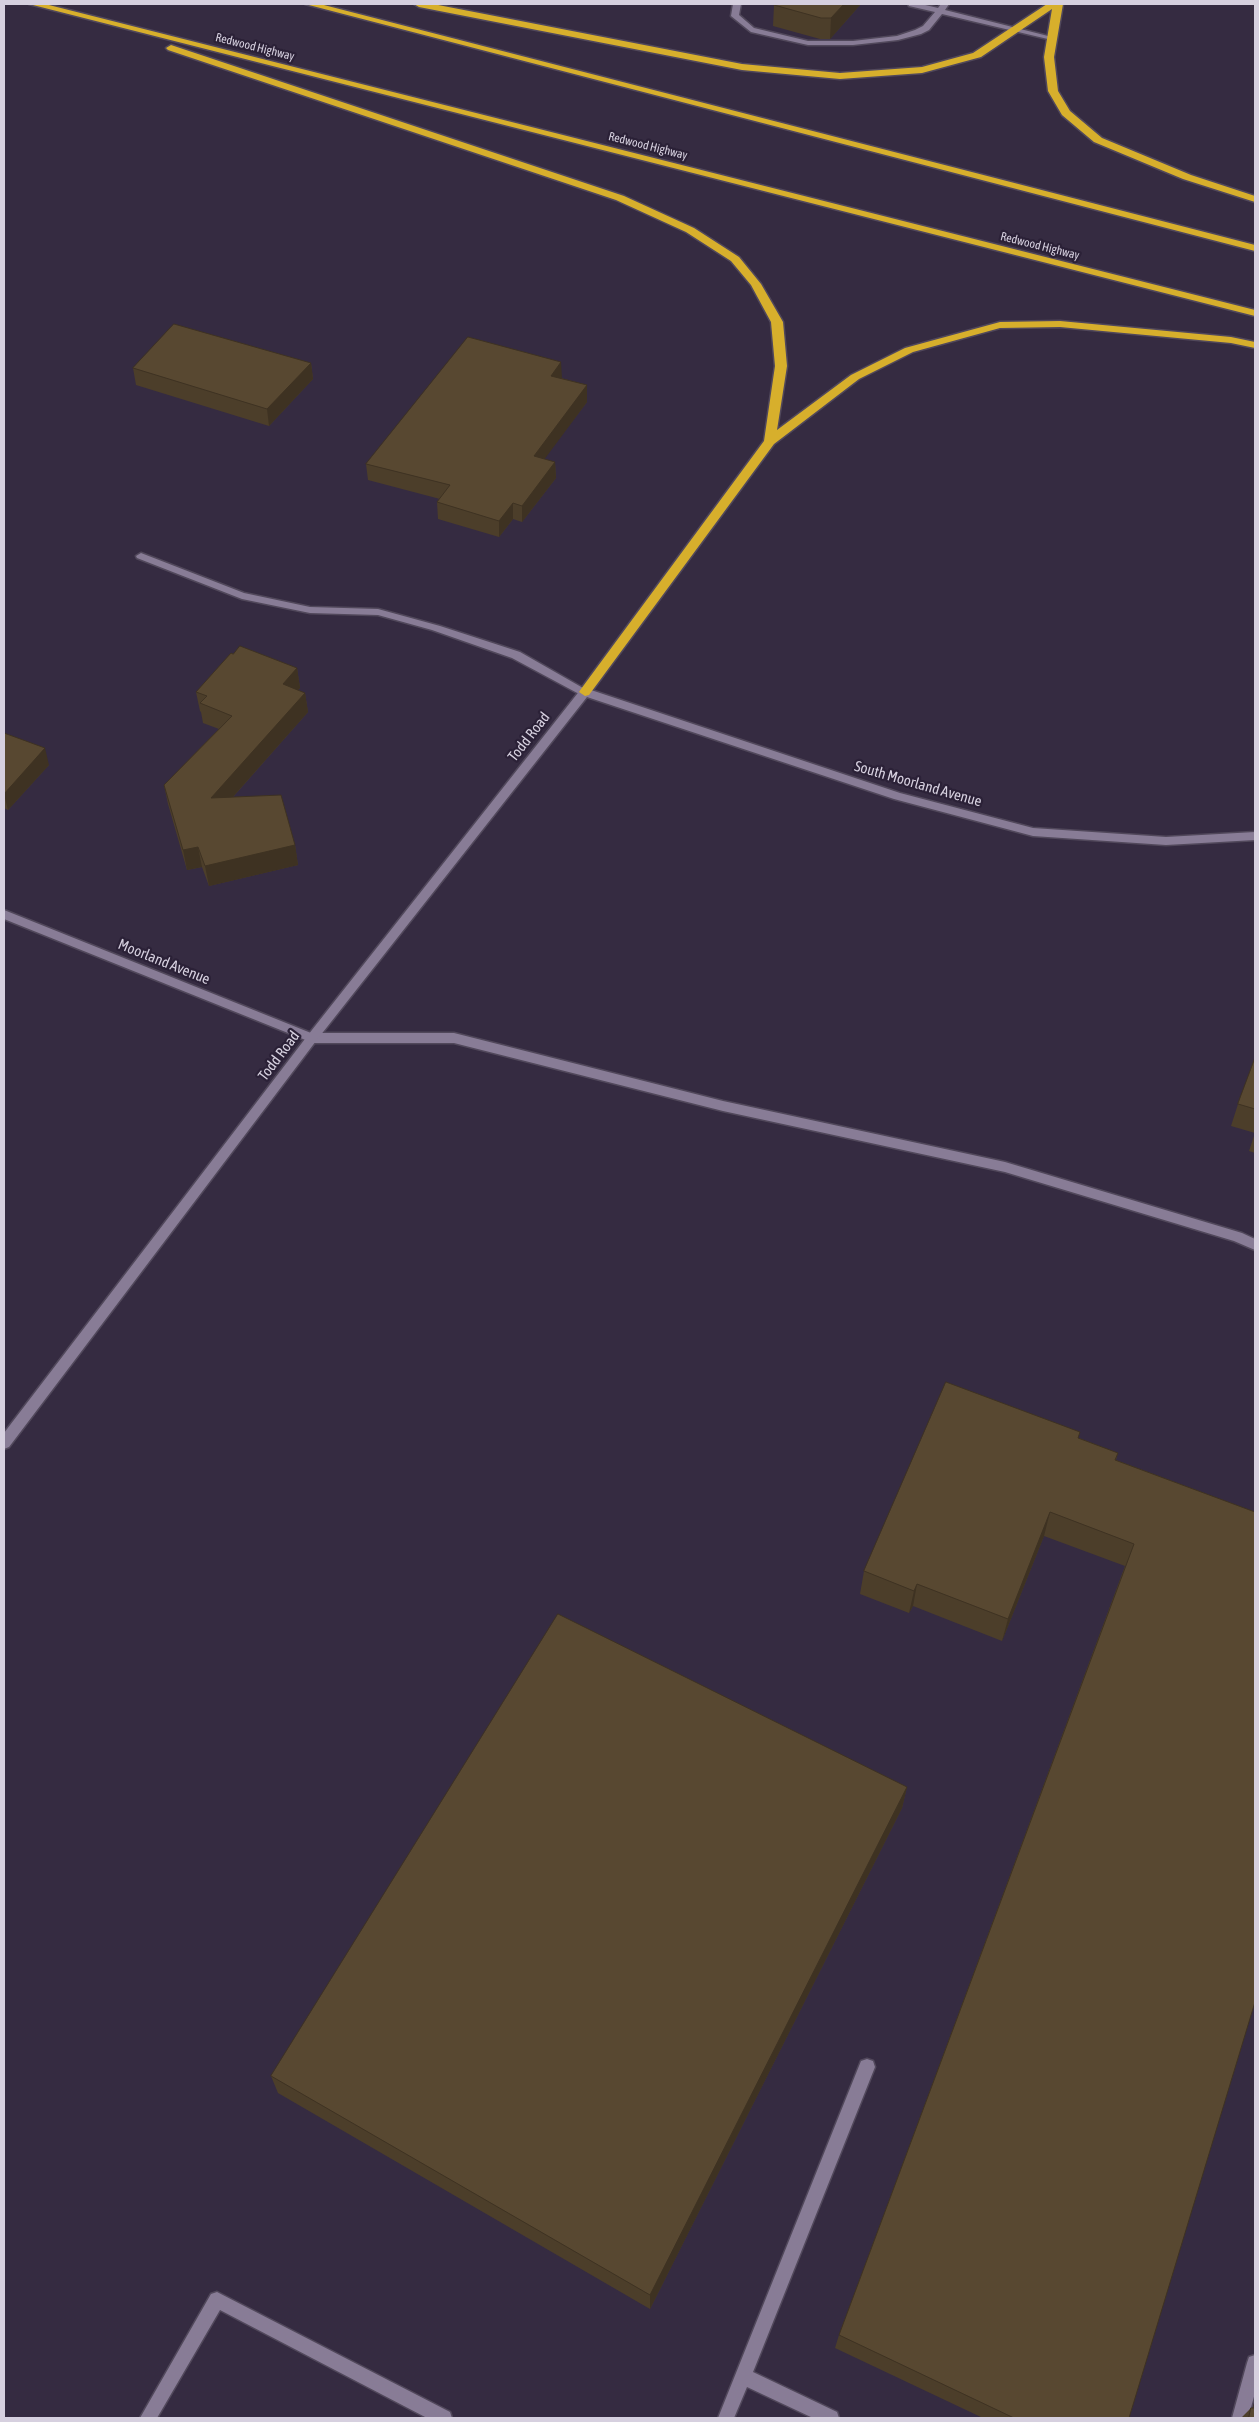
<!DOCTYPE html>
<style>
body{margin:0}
#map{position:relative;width:1259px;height:2422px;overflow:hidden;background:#352b41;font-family:"Asap Condensed",sans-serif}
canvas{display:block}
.frame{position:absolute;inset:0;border:5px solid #d6d0df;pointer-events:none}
</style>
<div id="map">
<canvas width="1259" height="2422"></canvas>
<div class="frame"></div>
</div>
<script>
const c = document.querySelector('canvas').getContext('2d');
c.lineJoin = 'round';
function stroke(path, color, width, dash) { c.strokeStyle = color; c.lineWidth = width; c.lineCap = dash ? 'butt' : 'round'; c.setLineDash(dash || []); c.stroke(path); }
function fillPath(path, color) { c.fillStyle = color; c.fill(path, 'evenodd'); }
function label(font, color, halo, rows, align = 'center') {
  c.font = font + ' "Asap Condensed",sans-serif'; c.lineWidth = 4.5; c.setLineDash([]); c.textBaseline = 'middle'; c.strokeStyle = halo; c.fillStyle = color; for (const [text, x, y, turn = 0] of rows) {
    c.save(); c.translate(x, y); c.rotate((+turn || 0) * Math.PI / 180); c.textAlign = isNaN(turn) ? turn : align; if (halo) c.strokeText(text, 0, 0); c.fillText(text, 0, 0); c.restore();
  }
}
const service = new Path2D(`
 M733,4h8l-2,11 15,13 54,13h45l44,-5 18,-6 8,-4 12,-14 -26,-6 -1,-2h13l17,4 3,-4h8l-4,6 111,28 -4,2 -110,-26 -13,16 -8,4 -23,6 -45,5h-45l-57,-13 -20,-16z
 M141,553l103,40 66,14 68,2 62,17 80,26 70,40 -1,3h-8l-69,-37 -80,-28 -54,-15 -68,-2 -68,-14 -105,-41 -1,-2z
 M312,1033h142l269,68 282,61 237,71 13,6v11l-21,-9 -229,-69 -282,-61 -269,-68h-142l-6,-5z
 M867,2059l6,2 2,6 -122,305 84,40 2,6h-26l-66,-31 -13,31h-16l143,-357z
 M217,2292l233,120 2,6h-25l-207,-108 -63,108h-17l71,-124z
 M1255,2355v38l-7,25h-16l15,-55 2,-6z`);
const tertiary = new Path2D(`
 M4,910l312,125 2,3 -2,3h-8l-304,-122z`);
const secondary = new Path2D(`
 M585,688l315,105 133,35 133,9 89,-5v8l-89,5 -133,-9 -139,-37 -307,-102 -271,344 -307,406 -5,2v-16l304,-398 273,-346z`);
const motorway = new Path2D(`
 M29,4h16l1210,306v6z
 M305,4h15l935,241v6z
 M414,4h19l309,60 98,9 82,-6 51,-14 74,-49h16l-9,53 4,34 12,20 32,27 89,37 64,21v6l-72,-23 -89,-37 -32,-27 -14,-24 -4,-34 8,-48 -71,48 -59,16 -82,6 -98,-9 -323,-63z
 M171,45l453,151 70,32 45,29 22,27 22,38 4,44 -10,64 74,-55 54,-27 95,-26 60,-1 171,16 24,5v6l-24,-5 -171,-16 -60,1 -87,24 -54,27 -85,65 -185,251 -4,1 -6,-4 2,-3 183,-248 11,-75 -4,-44 -20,-37 -20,-24 -45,-29 -70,-32 -448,-150 -2,-2z`);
stroke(service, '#51485b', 3);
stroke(tertiary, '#51485b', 3);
stroke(secondary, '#51485b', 3);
stroke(motorway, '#51485b', 3);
fillPath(service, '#887c96');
fillPath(tertiary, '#887c96');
fillPath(secondary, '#887c96');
fillPath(motorway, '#d7af2c');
fillPath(new Path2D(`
 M775,4h86l-31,35h-10l-47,-13 1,-21z
 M561,362v16l26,7v17l-43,57 11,3 1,16 -34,44 -9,-3 -14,18 -61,-18 -1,-17 3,-3 -72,-19 -2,-16z
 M311,363l2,16 -44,47 -133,-41 -3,-17z
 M297,668l3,20 -2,2 7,3 3,19 -75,85 62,48 3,20 -89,21 -7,-19 -15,3 -19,-66 -4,-19 55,-56 -16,-6 -2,-11 -1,-1 -4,-19z
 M4,733l45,32 -41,45 -4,-2z
 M1255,1058v95l-6,-2 6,-18 -24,-7 7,-22z
 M1079,1438l39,15 -2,7 139,52 -126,906h-146l-148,-70 4,-13 286,-769 -81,-30 -42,105 -89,-35 -4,7 -49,-19 4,-23z
 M907,1787l-5,21 -252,501 -372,-216 -7,-17z
 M1255,2399v19h-14l10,-10h2z`), '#4c3e2a');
fillPath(new Path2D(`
 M844,4h17l-31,35 1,-21z
 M561,362l1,16 -11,14v-16z
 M311,363l2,16 -44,47 -2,-17z
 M587,385v17l-52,70 -1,-16z
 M555,462l1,16 -34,44v-16z
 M513,503v16l-14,18v-16z
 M297,668l3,20 -14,15 -3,-19z
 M305,693l3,19 -93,105 -4,-19z
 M45,748l4,17 -41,45 -4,-16z
 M295,845l3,20 -89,21 -4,-20z
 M198,847l4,20 -15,3 -4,-20z
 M1050,1512l-6,24 -42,105 6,-22z
 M917,1584l-4,22 -4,7 5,-22z
 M907,1787l-5,21 -252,501v-14z`), '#3e3222');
const building = new Path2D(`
 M775,4h69l-13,14h-10l-47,-13z
 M174,324l137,39 -44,46 -134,-41z
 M468,337l93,25 -10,14 36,9 -53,71 21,6 -33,44 -9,-3 -14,18 -62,-19 13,-17 -84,-21z
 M240,646l57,22 -14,16 22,9 -94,105 70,-3 14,50 -90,21 -7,-19 -15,3 -19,-65 68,-69 -32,-13 7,-7 -11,-4 35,-39 2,1z
 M4,733l41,15 -41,46z
 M1255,1058v51l-17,-5z
 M946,1382l134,50 -2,6 40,15 -3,7 140,52v490l-126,416h-115l-175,-83 295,-791 -84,-32 -42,107 -91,-35 -3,7 -50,-20z
 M558,1614l349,173 -257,508 -379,-219z
 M1251,2408h4v10h-6z`);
fillPath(building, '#584831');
stroke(building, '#3e3222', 1);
label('12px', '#d6d0df', '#2b2137', [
 ["Redwood Highway",255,47,14],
 ["Redwood Highway",648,146,14],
 ["Redwood Highway",1040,246,14]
]);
label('15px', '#d6d0df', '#2b2137', [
 ["Todd Road",529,737,-52],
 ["South Moorland Avenue",918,784,16],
 ["Moorland Avenue",164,962,22],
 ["Todd Road",279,1056,-53]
]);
</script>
